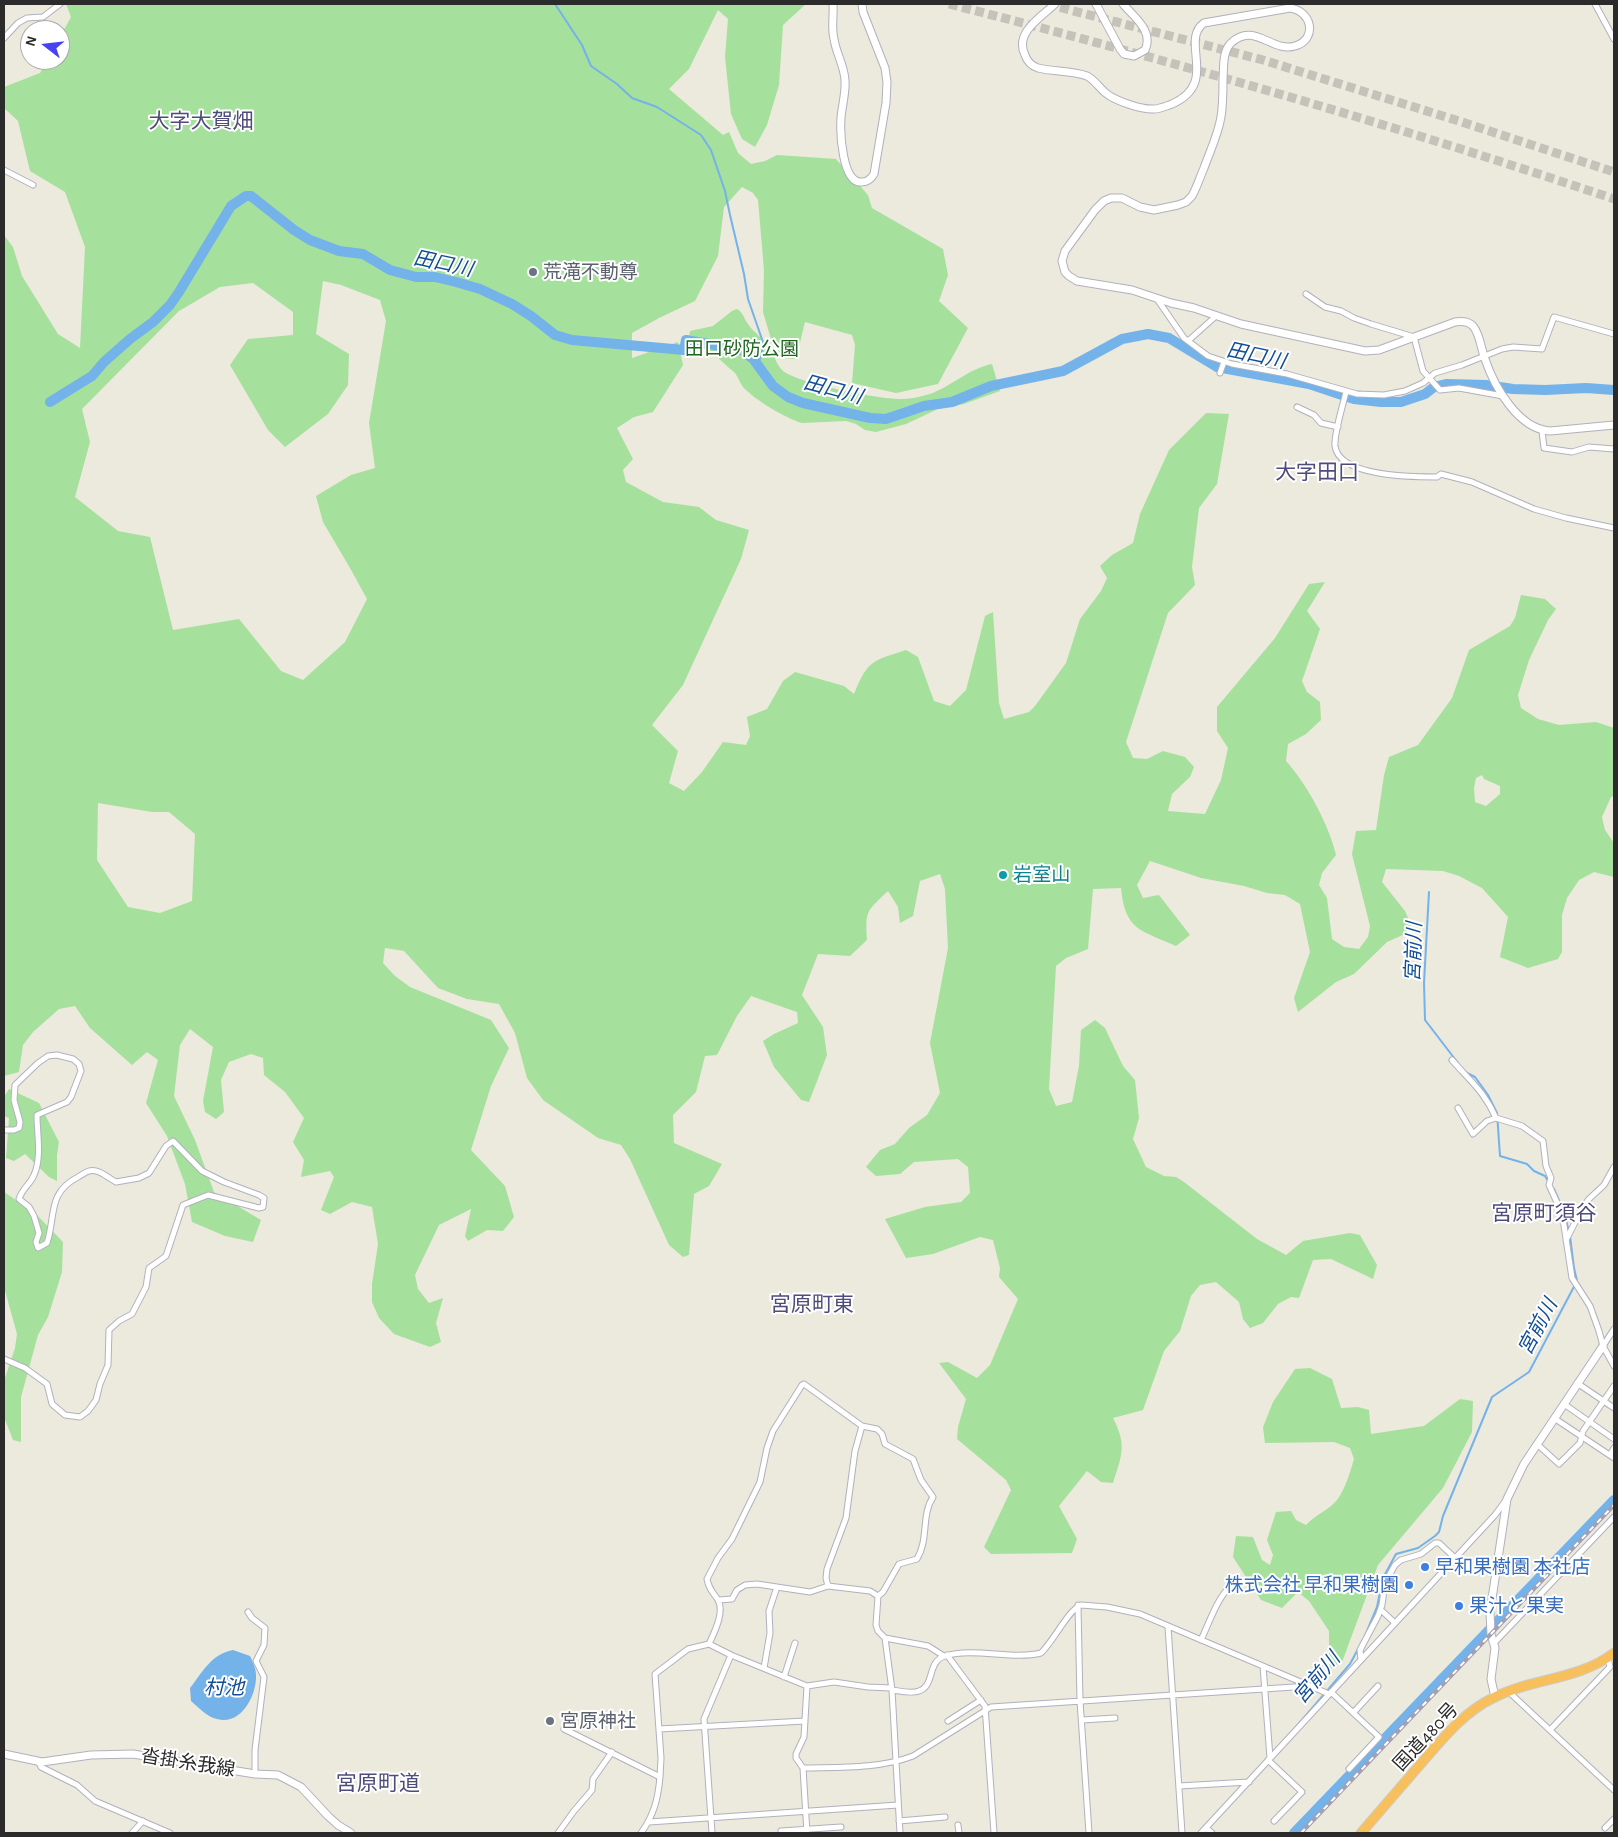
<!DOCTYPE html>
<meta charset="utf-8">
<style>
body{margin:0}
#map{position:relative;width:1618px;height:1837px;overflow:hidden;background:#ece9dd;font-family:"Alegreya Sans",sans-serif}
canvas{display:block}
.frame{position:absolute;inset:0;border:5px solid #2b2b2b;pointer-events:none}
.north{position:absolute;left:20px;top:20px;width:50px;height:50px;box-sizing:border-box;background:#fff;border:1px solid #aaa;border-radius:50%;rotate:286deg;font-size:14px;font-weight:700;line-height:20px;text-align:center;color:#2b2b2b}
.north::after{content:'';display:block;margin:auto;width:18px;height:22px;background:#4743f3;clip-path:polygon(50% 0,100% 100%,50% 72%,0 100%)}
</style>
<div id="map">
<canvas width="1618" height="1837"></canvas>
<div class="frame"></div>
<div class="north">N</div>
</div>
<script>
const c = document.querySelector('canvas').getContext('2d');
c.lineJoin = 'round';
function fillPath(path, color) { c.fillStyle = color; c.fill(path, 'evenodd'); }
function stroke(path, color, width, dash) { c.strokeStyle = color; c.lineWidth = width; c.lineCap = dash ? 'butt' : 'round'; c.setLineDash(dash || []); c.stroke(path); }
function label(font, color, halo, rows, align = 'center') {
  c.font = font + ' "Alegreya Sans","Noto Sans JP",sans-serif'; c.lineWidth = 4; c.setLineDash([]); c.textBaseline = 'middle'; c.strokeStyle = halo; c.fillStyle = color; for (const [text, x, y, turn = 0] of rows) {
    c.save(); c.translate(x, y); c.rotate((+turn || 0) * Math.PI / 180); c.textAlign = isNaN(turn) ? turn : align; if (halo) c.strokeText(text, 0, 0); c.fillText(text, 0, 0); c.restore();
  }
}
fillPath(new Path2D(`
 M66,4h740l-23,21 -4,60 -12,40 -12,22 -13,-8 -11,-25 -6,-57 3,-38 -10,-9 -29,59 -20,20 54,46 6,-3 9,21 13,11 14,-3 12,-6 59,4 32,36 4,13 71,41 5,26 -9,26 29,27 -30,56 -42,9 -44,-10 3,-38 -3,-10 -47,-13 -9,37 -13,-1 -12,-19 -8,-27 1,-42 -6,-70 -5,-7 -11,-6 -18,20 -6,49 -23,45 -36,17 -27,15v25l46,-16 5,23 -30,47 -19,5 -17,11 16,31 -10,11 3,12 37,20 36,5 17,13 33,10 -8,29 -58,126 -31,40 26,26 -9,32 15,8 18,-19 21,-30 23,3 4,-9 -3,-19 20,-8 16,-28 12,-9 49,14 10,8c14,-34 18,-33 52,-44l12,7 16,44 16,5 16,-16 19,-74 8,-4 6,91 5,16 25,-7 6,-6 31,-43 14,-44 21,-28 6,-13 -7,-12 12,-11 21,-12 7,-29 29,-64 37,-37 23,1 -12,70 -18,24 -7,59 3,18 -27,28 -42,129 7,16 14,1 16,-8 22,6 9,10 -4,10 -18,17 -4,17 37,3 16,-34 7,-32 -11,-17v-24l58,-69 34,-54 16,-2 -18,29 13,18 -18,52 5,11 13,10 1,18 -15,14 -18,10 -2,17c21,23 43,64 50,94l-14,18 -3,12 8,13 5,41 12,8 15,2 9,-12 2,-11 -18,-72 4,-23 20,-1 8,-55 5,-18 29,-12 34,-47 17,-48 41,-24 5,-8 6,-23 24,4 11,10 -8,11 -19,40 -11,35 3,13 17,11 21,6 37,-3 18,6v68l-3,1 -9,20 3,13 9,13v34l-20,-5 -15,8 -12,18 -5,17v37l-4,7 -30,9 -28,-11 8,-40 -26,-29 -23,-12 -16,-5 -57,-2 -4,13 23,29 6,14 -6,9 -18,8 -33,32 -18,8 -38,30 -4,-14 16,-46 -10,-48 -15,-9 -18,-2 -23,-7 -43,-8 -51,-17 -13,24 6,13 16,-3 31,40 -14,11c-35,-16 -51,-15 -55,-58l-28,1 -5,60 -22,9 -10,8 -7,123 7,17 16,-4 7,-36 2,-36 14,-10 10,8 18,38 12,14 4,38 -6,21 13,28 18,9 12,1 8,5 73,57 29,16 17,-14 47,-8 10,2 17,30 -4,14 -42,-20 -18,1 -14,38 -8,-1 -13,7 -15,19 -13,5 -7,-9 -4,-17 -23,-20 -16,3 -9,11 -11,35 -16,20 -21,59 -30,8c14,27 9,37 0,65l-12,-1 -14,-11 -28,35 18,33 -5,14 -81,1 -7,-7 27,-57 -5,-10 -49,-41 1,-12 8,-28 -27,-36 9,-1 29,16 13,-13 28,-66 -19,-22 1,-9 -7,-28 -13,-3 -47,17 -27,4 -21,-39 40,-12 36,-5 9,-9 -2,-26 -10,-8 -44,3 -14,12 -24,2 -10,-9 14,-17 15,-6 14,-16 18,-13 13,-22 -10,-50 18,-95 -3,-59 -5,-15 -20,7 -7,35 -13,7 -2,-16 -10,-16c-21,20 -23,19 -21,49l-17,16 -32,-2 -16,41 21,32 4,28 -18,47 -8,-2 -27,-33 -11,-26 11,-7 24,-11 -1,-11 -46,-16 -14,20 -20,39 -12,1 -9,36 -23,23 1,28 48,21 -13,22 -15,8 -5,61 -6,2 -14,-12 -39,-86 -9,-14 -23,-7 -55,-38 -16,-22 -12,-45 -16,-29 -32,-5 -29,-11 -34,-37 -19,-3 -2,15 12,13 15,11 81,33 18,28 -18,38 -20,64 34,36 9,31 -11,14 -16,-1 -19,11 -3,-5 6,-27 -32,16 -24,50 3,14 11,14 14,-5 -7,25 5,19 -11,5 -36,-13 -15,-16 -7,-16v-18l6,-40 -6,-37 -20,-5 -22,12 -9,-4 13,-33 -4,-6 -29,6 3,-17 -11,-18 11,-24 -19,-26 -21,-17 -1,-17 -12,-4 -22,8 -8,18 3,32 -8,7 -11,-7 -2,-11 10,-54 -23,-18 -10,16 -6,51 21,44 19,52 47,28 -8,22 -28,-6 -33,-14 -7,-38 -18,-48 -21,-33 12,-43 -11,-8 -15,13 -42,-37 -15,-22 -16,3 -26,23 -10,13 -4,27 -15,4v-841l9,12 9,29 36,58 22,14 5,-101 -20,-55 -35,-21 -12,-50 -14,-13v-21l36,-14 7,-13h13v-23l11,-20zM323,281l18,4 39,15 6,21 -17,102 6,45 -24,7 -35,21 7,26 27,46 17,31 -22,43 -42,38 -22,-9 -42,-52 -66,11 -23,-93 -32,-6 -43,-34 15,-55 -8,-33 97,-98 41,-24 33,-4 40,29v23l-45,4 -18,26 38,65 17,17 43,-33 20,-29 1,-31 -33,-20zM1482,775l2,4 16,7v8l-14,12 -11,-4 -1,-14 2,-10zM98,803l54,9h17l26,22 -3,67 -32,12 -32,-6 -31,-47z
 M737,309c6,3 7,10 11,15 6,9 15,14 21,23 5,7 7,17 13,23 13,13 97,29 118,29 10,0 20,-2 30,-5 22,-8 38,-25 62,-30l8,27 -36,13 -26,5 -32,15 -30,8 -11,-2 -9,-6 -10,-3 -44,2c-17,-5 -47,-23 -59,-36 -3,-4 -5,-10 -8,-14 -2,-2 -6,-5 -8,-7 -15,-14 -19,-19 -39,-21l2,-14 23,-5 19,-15z
 M9,1089l30,14 20,39 -2,13v26l-8,-4 -24,-23 -11,7 -8,-3 3,-40 -5,-2v-19z
 M4,1192l31,21 28,29 -1,30 -14,45 -10,18 -17,62v45l-8,-2 -9,-23v-36l11,-33 2,-14 -13,-47z
 M1310,1368l22,11 9,29 17,-1 11,3 2,24 53,-8 36,-27 13,2 -1,31 -29,56 -65,77 -36,97 -13,8v-39l-20,-30 -11,-9 -16,16 -21,-8 -28,-43 3,-21 17,1 9,23 8,5 3,-10 -6,-15 9,-28 15,-1 5,9 10,5c9,-10 23,-15 31,-25 9,-12 13,-28 17,-41l-4,-11 -16,-6 -69,1 -2,-16 10,-25 22,-33z`), '#a5e19c');
fillPath(new Path2D(`
 M233,1650l17,6c3,6 6,13 6,19 1,20 -15,51 -39,44 -10,-2 -19,-12 -26,-18l-1,-13c12,-15 21,-34 43,-38z`), '#74b2ea');
stroke(new Path2D(`
 M555,4l27,41 9,21 26,18 15,14 25,9 44,28 10,15 14,41 5,24 14,59 4,25 16,46 -6,20
 M1429,892l-5,91 1,37 33,43
 M1467,1073l8,4 13,18 9,18 3,43 27,8 7,7 11,5 3,5
 M1554,1189l10,23 5,20
 M1365,1636l12,-29 6,-29 13,-24 22,-6 17,-12 4,-4 4,-16 49,-119 37,-25 48,-91 -3,-13 -4,-32
 M1296,1727l54,-63 8,-15`), '#74b2ea', 2);
stroke(new Path2D(`
 M50,402l42,-26 12,-14 26,-23 23,-17 17,-17 9,-13 52,-86 15,-10h5l43,34 16,10 29,11 24,3 27,16 26,7h19l21,5 24,7 32,15 19,12 24,19 17,5 112,10 2,-10 56,10 12,10 19,26 15,11 15,6 67,15 16,1 38,-13 28,-4 39,-16 72,-15 59,-32 26,-5 21,4 48,29 92,17 45,15 27,3h20l24,-8 9,-7 12,-3 40,1 27,4 32,1 41,-2 28,2
 M1294,1833l320,-333`), '#74b2ea', 10);
stroke(new Path2D(`
 M949,4c224,57 446,121 665,195
 M1047,4l216,56 199,62 152,50`), '#c5c3b9', 9, [9, 4.5]);
const street = new Path2D(`
 M1595,4l19,35
 M4,38l14,-15 9,-5 16,-1 17,-13
 M4,170l29,15
 M1306,294l19,13 16,4 13,7 17,6 43,13 9,34 17,19 19,-2 44,8
 M1157,299l27,39 24,18 24,8 55,10 70,20 27,1 21,-4 18,-8 12,-10 27,-8 40,-16 11,-2 29,2 12,-32 60,17
 M1188,341l28,-25
 M1220,373l4,-11
 M1346,392c-3,13 -12,41 -11,54 4,31 79,31 102,31l4,-3 31,8 62,27 32,9 48,10
 M1297,407l17,8 7,8 17,4
 M1542,431l2,17 28,4 17,-5 25,2
 M1452,1060c18,21 32,31 44,58l26,8 21,15 3,25 5,12 -2,7 10,22 4,12 9,59 18,28 9,25 4,15 11,20
 M1458,1108l15,26 14,-13 9,-3
 M4,1130h10l5,-2 1,-6 -6,-22 1,-15 23,-22 10,-7 9,-1 16,4 6,5 2,7 -10,26 -4,5 -30,13c0,19 5,42 -3,60 -4,10 -11,12 -15,24l10,8 5,9 5,17 -3,9 2,6 9,-5c9,-27 0,-50 31,-66 6,-3 10,-8 18,-6 6,1 14,8 20,11l23,-4 10,-5 17,-27 7,-5 29,30 22,11 35,13 5,3 -1,9 -4,1 -51,-13 -25,10 -17,51 -17,12 -3,19 -14,27 -13,7 -10,9 -1,35 -8,19 -4,16 -8,11 -8,6 -15,-2 -13,-11 -5,-20 -22,-16 -21,-9
 M1566,1240l17,-33 6,-8 15,-14 10,-18
 M1603,1346l11,-17
 M1577,1383l37,25
 M1564,1404l50,35
 M1554,1418l60,40
 M1537,1444l22,20 21,-21 3,-12 31,-45
 M1610,1455l4,-7
 M828,1586l-2,-8 1,-9 19,-51 9,-67 7,-25
 M718,1600l14,-1 5,-9 8,-5 12,-1 53,8 18,-6 42,5 8,5
 M1078,1605l2,96 9,132
 M1381,1610l14,13
 M248,1612l4,6 13,10 -1,17 -8,16 8,16 -9,73v24
 M1168,1627l14,206
 M885,1638l7,52 8,143
 M1201,1640c10,-21 17,-46 36,-60
 M1494,1643l120,-126
 M709,1644c5,-11 16,-32 9,-44 -5,-8 -9,-10 -11,-21l11,-21 14,-19 28,-57 7,-34 6,-17 29,-46 2,-1 58,42 15,3 5,5 3,10 28,15 8,21 12,17c-12,18 -4,42 -16,62l-18,5 -16,28 -5,4 -2,29 2,6 7,7 43,8 16,10
 M947,1655l38,51 9,127
 M1361,1659l-1,-9 18,-34 4,-11 3,-22 10,-18 6,-5 20,-6 14,-11h4l15,14
 M1263,1666l7,92
 M764,1668l6,-35 -1,-22 8,-24
 M784,1677l11,-34
 M892,1690c8,1 19,4 27,1 16,-5 8,-30 26,-35 28,-9 68,4 96,-3 12,-11 28,-44 40,-48l26,2 33,7 189,80
 M1331,1692l48,45 -30,32
 M1509,1692l105,98
 M1353,1713l25,-27
 M1082,1720l33,-2
 M948,1721l33,-21
 M564,1729l96,48c-2,22 -6,38 -19,56
 M659,1729l146,-8
 M1550,1730l60,-63 -2,-9
 M1268,1760l34,32 -28,29
 M38,1761l3,6 36,18 18,16 75,32
 M803,1768c36,-1 76,1 110,-12l78,-49 318,-21
 M660,1777l1,-19 -6,-84 33,-25 21,-5 22,11 76,31 27,-4 34,5 23,1
 M1179,1786l70,-4
 M899,1821l46,-4
 M649,1822l249,-17
 M958,1825l1,8
 M1206,1828l6,5
 M1605,1828l9,-9
 M781,1831l60,-4
 M132,1833l11,-12
 M558,1833l16,-22 18,-21 1,-11 19,-27
 M712,1833l-8,-114 27,-64
 M807,1833l-4,-65 -7,-10v-4l8,-17 3,-51
 M1201,1833l294,-318 11,-15`);
const secondary = new Path2D(`
 M833,4c1,11 -2,23 1,35 2,14 10,26 11,41 1,13 -3,25 -4,38 -1,14 1,66 21,64 6,0 9,-3 12,-8l12,-71 1,-21 -2,-14 -22,-56 -1,-8
 M1055,4c-14,13 -41,29 -30,51 2,6 7,11 13,13 16,4 33,2 49,8 8,4 13,13 20,18 9,7 35,16 47,15 6,0 12,-3 18,-5 48,-21 7,-63 32,-81l86,-15c22,3 28,31 5,38 -23,7 -41,-25 -64,-3 -9,9 -7,25 -8,36 0,13 0,26 -2,38 -3,18 -11,34 -17,51 -4,9 -7,19 -12,28l-6,6 -8,3 -24,5 -14,-3 -18,-9h-11l-7,3 -9,9 -30,41 -3,10 3,11 4,4 8,5 55,9 39,13 23,5 47,16 124,27 14,-1 76,-28c7,-1 13,-1 18,4 7,8 8,23 12,33 9,27 33,70 65,72l64,-6
 M1096,4l24,45 4,5 10,2 11,-6c9,-19 -11,-33 -22,-46
 M1495,1697l-4,-18 4,-31 -4,-14 -1,-22 17,-113 17,-35 79,-118
 M4,1754l38,8 49,-7 42,-1 122,20 23,1 23,12 27,29 10,9 13,8`);
const highway = new Path2D(`
 M1361,1833c19,-22 38,-44 57,-66 23,-26 44,-54 75,-69 39,-20 86,-18 121,-45`);
stroke(street, '#b1b1be', 7);
stroke(secondary, '#b1b1be', 9);
stroke(highway, '#ccc', 11);
stroke(street, '#fff', 5);
stroke(secondary, '#fff', 7);
stroke(highway, '#f8c05c', 9);
const rail = new Path2D(`
 M1301,1833l313,-328`);
stroke(rail, '#a1a0b4', 4);
stroke(rail, '#fff', 2, [5.5]);
for (const [x, y, r, color] of [
 [533,272,5,"#6b7280"],
 [1003,875,5,"#0f9aa8"],
 [1425,1567,5,"#3f7fe0"],
 [1409,1585,5,"#3f7fe0"],
 [1459,1606,5,"#3f7fe0"],
 [550,1721,5,"#6b7280"]
]) { const dot = new Path2D(); dot.arc(x, y, r, 0, 2 * Math.PI); c.fillStyle = color; c.fill(dot); stroke(dot, '#fff', 2); }
label('19px', '#5b616d', '#fff', [
 ["荒滝不動尊",543,272],
 ["宮原神社",560,1721]
], 'left');
label('19px', '#1d651d', '#fff', [
 ["田口砂防公園",742,349]
]);
label('19px', '#0d838f', '#fff', [
 ["岩室山",1013,875]
], 'left');
label('19px', '#366cbe', '#fff', [
 ["早和果樹園 本社店",1435,1567],
 ["株式会社 早和果樹園",1399,1585,"right"],
 ["果汁と果実",1469,1606]
], 'left');
label('19px', '#2b2b2b', '#fff', [
 ["国道480号",1426,1737,-47],
 ["沓掛糸我線",188,1763,9]
]);
label('italic 20px', '#124e97', '#fff', [
 ["田口川",443,264,12],
 ["田口川",1256,356,12],
 ["田口川",833,390,15],
 ["宮前川",1414,952,-88],
 ["宮前川",1538,1327,-62],
 ["宮前川",1317,1678,-50],
 ["村池",224,1688]
]);
label('21px', '#4e4c7a', '#fff', [
 ["大字大賀畑",201,122],
 ["大字田口",1317,473],
 ["宮原町須谷",1544,1214],
 ["宮原町東",812,1305],
 ["宮原町道",378,1784]
]);
</script>
